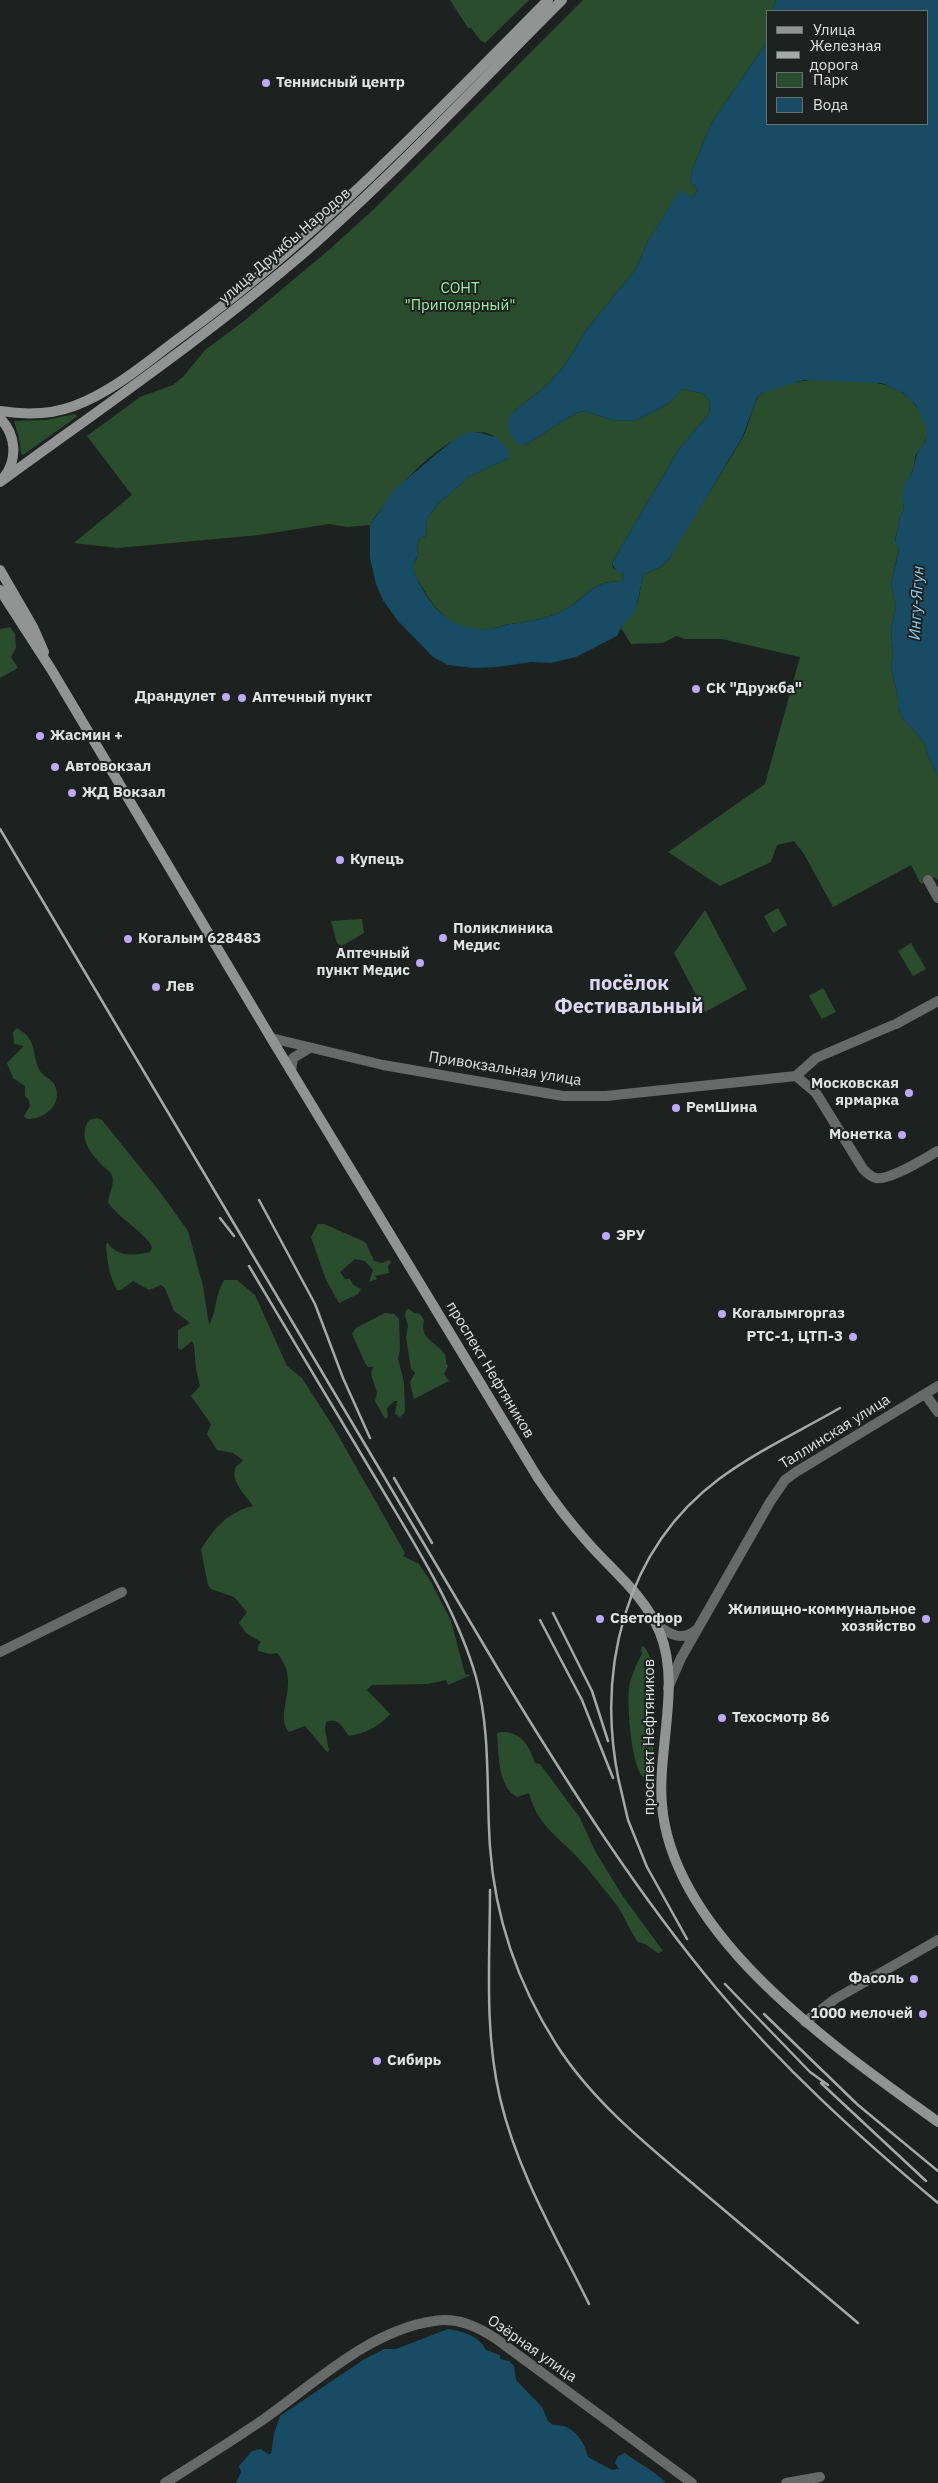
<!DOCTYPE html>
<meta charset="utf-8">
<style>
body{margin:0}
#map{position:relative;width:938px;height:2483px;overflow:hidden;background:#1d2221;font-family:"IBM Plex Sans",sans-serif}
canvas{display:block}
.legend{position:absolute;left:766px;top:10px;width:162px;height:115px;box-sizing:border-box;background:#1d2221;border:1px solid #6b6f6e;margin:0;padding:6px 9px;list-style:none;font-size:15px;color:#dfe3e2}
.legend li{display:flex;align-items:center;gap:10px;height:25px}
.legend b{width:25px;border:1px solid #6b6f6e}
</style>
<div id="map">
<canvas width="938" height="2483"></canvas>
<ul class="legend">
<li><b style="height:6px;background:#919492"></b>Улица</li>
<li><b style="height:6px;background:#a5aaa9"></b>Железная дорога</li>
<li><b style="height:14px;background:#2a4e2d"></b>Парк</li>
<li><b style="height:14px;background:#174c64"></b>Вода</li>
</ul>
</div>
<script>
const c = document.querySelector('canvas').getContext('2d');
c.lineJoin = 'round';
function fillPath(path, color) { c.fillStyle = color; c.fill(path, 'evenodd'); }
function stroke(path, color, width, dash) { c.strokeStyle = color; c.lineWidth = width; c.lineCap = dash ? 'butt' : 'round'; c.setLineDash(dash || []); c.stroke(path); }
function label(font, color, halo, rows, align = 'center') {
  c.font = font + ' "IBM Plex Sans",sans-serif'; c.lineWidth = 4; c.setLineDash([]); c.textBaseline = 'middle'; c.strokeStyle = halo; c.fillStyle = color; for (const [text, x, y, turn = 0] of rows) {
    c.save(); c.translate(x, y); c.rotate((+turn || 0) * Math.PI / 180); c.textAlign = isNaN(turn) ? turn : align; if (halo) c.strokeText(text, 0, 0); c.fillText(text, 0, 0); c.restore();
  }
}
fillPath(new Path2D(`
 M450,0h79l-44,43 -4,-2 -10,-13h-3z
 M583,0h193l-3,11h-6v31l-55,80 -20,48 -2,11 8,9 -6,8 -12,-7 -32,50 -12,28 -49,60 -20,33 -19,22 -37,30 14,31 51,-32 9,-2 26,9 24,1 33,-17 14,-15 22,5 6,7 -1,13 -30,35 -67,114 1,5 11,7 -3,7c-25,-4 -34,14 -53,26 -19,11 -37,13 -58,16 -7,1 -13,4 -19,5 -43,7 -62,-28 -79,-60l1,-5 6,-9 -2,-8 2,-8 7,-3 1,-18 12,-15 31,-27 39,-18c-26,-75 -119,35 -139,67l-23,2 -18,-3 -70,11 -142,13 -43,-5 58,-48 -45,-59 53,-39 33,-12 10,-8 22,-27 39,-29 86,-72 45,-41z
 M819,379c34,2 79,-3 99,30 6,9 10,18 8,29 -1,7 -7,11 -10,16 -2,5 -1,11 -3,15 -5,12 -13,27 -9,41l-4,6 -5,25 4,8 -8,35 5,23 -5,21 2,27 -2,12 7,31v10l5,11 21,23 6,19 8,15v104l-4,-3 -13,7 -10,-19 -78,42 -29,-53 -10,-13 -17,4 -6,17 -51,24 -52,-34 97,-68 35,-127 -78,-18h-37l-9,-3 -13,7 -32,1 -10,-16 17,-26 5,-27 18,-8 8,-8c23,-41 50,-81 74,-122 6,-11 10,-35 17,-42 9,-9 47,-15 59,-16z
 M75,414l2,2 -2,2 -52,37 -2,-2 -2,-15 -5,-17 32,-1z
 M10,627l5,7 1,14 -5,9 7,11 -18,10v-49z
 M778,908l9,17 -14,8 -9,-17z
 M705,910l42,79 -42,23 -31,-59z
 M362,919l2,14 -22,13 -5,-3 -6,-22z
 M911,943l15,26 -13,7 -15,-25z
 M823,988l13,24 -14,7 -13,-23z
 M17,1028c22,13 13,24 23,43 4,6 11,8 14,13 11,19 -10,36 -27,35l-3,-3 6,-10 -1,-6 -4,-4v-10l-12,-8 -6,-15 17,-17 -10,-2 -1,-12z
 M97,1118l5,2 58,72 28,39 15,55 6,39c8,-14 6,-31 15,-45h13l18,15 32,71 15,12 32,50 71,125 -2,3 16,8 12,18 20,39 14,53 6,1 -23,10 -2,-5 -18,4 -56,1 -5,5 23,24c-11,13 -25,19 -41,22 -7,-9 -10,-19 -23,-14l-1,8 4,21 -2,1 -22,-26 -16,6c-16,-20 14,-49 -12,-79l-7,1 -12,-3v-5l3,-4 -15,-9 -7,-10 8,-11 -13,-15 -23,-8 -3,-4 -7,-35c11,-20 28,-39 52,-44 -6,-9 -22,-24 -18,-37 1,-4 6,-5 8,-9l-10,-7 -16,-3 -10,-16 4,-10 -20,-28 9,-10 -4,-17 -2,-24 -2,-4 -11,9 -3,-2v-18l12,-7 -16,-12 -9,-23 -4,-3 -12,5 -16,-9 -12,9h-4c-8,-15 -10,-29 -11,-46l2,-1c9,14 26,13 42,9l2,-5c-5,-13 -34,-29 -44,-45 1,-9 7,-18 4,-27 -2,-4 -8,-7 -11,-11 -12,-12 -23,-28 -12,-44z
 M318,1224h6l39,17 3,2 8,18 8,2 7,-3 2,2 -3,4 1,7 -14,3 2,3 -8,3 4,-12 -8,-9 -10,-2 -15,13 5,7h5l3,6 8,4 -3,5 -19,9 -13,-23 -15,-43z
 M409,1309l5,4 6,1 4,6c-4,19 8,19 20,33 4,5 0,9 4,13l-4,8 5,7 -35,18 -4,-17 5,-9 -4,-4 -5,-32 2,-11 -3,-10 1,-6z
 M385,1313l9,1 5,5 1,31 -2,9 6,23 1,30 -5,5 -5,-3 2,-13h-3l-7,7 1,9 -3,2 -10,-18 2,-8 -6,-19 2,-7h-5l-3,-4 -13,-29 4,-6z
 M643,1646c16,12 10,76 9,94 0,4 2,8 1,11 0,9 -5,14 -4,23l-5,4c-13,-10 -17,-73 -15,-91 2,-10 8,-25 13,-33l-1,-6z
 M500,1732c21,-1 29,13 35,31l5,1 40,54 15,33 27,44 41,56 -5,2 -13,-9 -7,-2c-10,-13 -13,-27 -23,-39 -12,-15 -24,-31 -37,-45 -21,-23 -41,-33 -49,-65l-12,4c-20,-11 -18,-44 -20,-64z`), '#2a4e2d');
fillPath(new Path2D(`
 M776,0h162v776l-8,-15 -6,-19 -21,-23 -5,-11v-10l-7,-31 2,-12 -2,-27 5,-21 -5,-23 8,-34 -4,-8 5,-26 4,-6 -2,-15 3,-11 8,-14 4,-17 9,-13v-13l-10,-22 -13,-12 -21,-10 -78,-3 -42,13 -5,5 -15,40 -73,121 -8,8 -18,8 -7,35 -15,18 -4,8 -41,21 -25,6 -20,-1 -34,5 -23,1 -26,-3 -15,-8 -35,-36 -15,-21 -7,-16 -6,-26v-33l25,-36 57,-48 17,-9 12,1 17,5 11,14v6l-39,18 -31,27 -12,15 -1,18 -7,3 -2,8 2,8c-11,12 -3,21 3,33 14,26 36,44 67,41 7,0 15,-4 22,-5 20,-3 37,-5 55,-15 22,-12 27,-30 55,-27l3,-7 -8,-4 -4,-8 67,-114 30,-35 1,-13 -6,-7 -22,-5 -14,15 -33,17 -24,-1 -26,-9 -9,2 -51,32h-6c-10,-8 -14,-19 -8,-31l37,-30 19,-22 20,-33 49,-60 12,-28 32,-51 12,8 6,-8 -8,-9 2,-11 20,-48 55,-80v82h160v-113h-154z
 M448,2329c16,3 30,6 38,21l14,5v4l9,2 5,5 2,14 26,27 6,14 5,4c20,-1 31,15 35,32l24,13 7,-1 -4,-6 3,-7 7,-3c14,11 29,17 41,30h-430l5,-11 -2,-6 13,-15 9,-2 7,5h3l3,-20 6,-18 83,-56 21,-11h12z`), '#174c64');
stroke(new Path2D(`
 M928,880l10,18
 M896,1024l42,-23
 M271,1038l112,27 180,31h43l190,-20
 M291,1071l2,-13 15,-9
 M796,1076l20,17 47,76c4,4 8,8 13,9 14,3 49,-20 62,-27
 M796,1076l20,-18 77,-33
 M925,1394l13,18
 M656,1624c13,10 26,18 40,6
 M0,1652l122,-60
 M668,1688l13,-30 89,-156 15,-22 11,-8 142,-86
 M805,2022l30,-23 103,-59
 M165,2483c33,-21 67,-42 99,-64 51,-36 106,-89 170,-98 23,-4 42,5 61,17l197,145
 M786,2483l34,-6`), '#686a69', 10);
stroke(new Path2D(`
 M0,411c25,4 50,4 74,-5 40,-15 74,-45 108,-70 135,-98 249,-218 366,-336
 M0,418c16,17 18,41 4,59
 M0,482c103,-75 208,-147 305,-230 90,-79 172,-167 257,-252
 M0,570l33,57 11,25
 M0,590l51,79 220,369 267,440c16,24 33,46 52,67 25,28 56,52 70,88 21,51 -3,118 2,172 11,133 178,246 276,317`), '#919492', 10);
stroke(new Path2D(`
 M0,829l507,855c64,105 130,209 209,304 66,79 143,149 222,215
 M259,1200l56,104 28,74 27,60
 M220,1218l14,18
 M249,1266c43,73 87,146 130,218 36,61 77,124 97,193 15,56 10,113 14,170 5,71 28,137 66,197 36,57 91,101 142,144 53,45 107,90 160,135
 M394,1478l38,65
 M553,1613l39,78 16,50
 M540,1620l42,80 31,78
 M618,1777l10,43 19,47 40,72
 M619,1782c-23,-111 5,-232 100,-303 38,-28 81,-48 121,-71
 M490,1890c0,69 -6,140 10,208 17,73 56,139 89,206
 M725,1984l85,88 18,13
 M764,2014l94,91 80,66
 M821,2083l105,98`), '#a5aaa9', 2.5);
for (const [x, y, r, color] of [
 [266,83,5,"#bda9f5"],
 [696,689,5,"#bda9f5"],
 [226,697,5,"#bda9f5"],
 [242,698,5,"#bda9f5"],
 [40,736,5,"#bda9f5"],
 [55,767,5,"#bda9f5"],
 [72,793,5,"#bda9f5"],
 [340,860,5,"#bda9f5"],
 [443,938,5,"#bda9f5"],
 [128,939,5,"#bda9f5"],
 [420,963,5,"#bda9f5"],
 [156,987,5,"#bda9f5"],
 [909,1093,5,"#bda9f5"],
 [676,1108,5,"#bda9f5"],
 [902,1135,5,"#bda9f5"],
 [606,1236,5,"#bda9f5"],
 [722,1314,5,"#bda9f5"],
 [853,1337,5,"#bda9f5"],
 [600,1619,5,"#bda9f5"],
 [926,1619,5,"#bda9f5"],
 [722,1718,5,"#bda9f5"],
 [914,1979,5,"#bda9f5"],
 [923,2014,5,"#bda9f5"],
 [377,2061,5,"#bda9f5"]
]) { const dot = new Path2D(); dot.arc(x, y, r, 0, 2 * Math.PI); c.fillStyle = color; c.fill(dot); stroke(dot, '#1d2221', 2); }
label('bold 15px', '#dfe3e2', '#1d2221', [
 ["Теннисный центр",276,83],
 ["СК \"Дружба\"",706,689],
 ["Драндулет",216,697,"right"],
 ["Аптечный пункт",252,698],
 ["Жасмин +",50,736],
 ["Автовокзал",65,767],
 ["ЖД Вокзал",82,793],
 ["Купецъ",350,860],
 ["Поликлиника",453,929],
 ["Медис",453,946],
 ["Когалым 628483",138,939],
 ["Аптечный",410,954,"right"],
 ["пункт Медис",410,971,"right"],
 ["Лев",166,987],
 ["Московская",899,1084,"right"],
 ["ярмарка",899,1101,"right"],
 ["РемШина",686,1108],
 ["Монетка",892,1135,"right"],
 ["ЭРУ",616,1236],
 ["Когалымгоргаз",732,1314],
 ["РТС-1, ЦТП-3",843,1337,"right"],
 ["Жилищно-коммунальное",916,1610,"right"],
 ["хозяйство",916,1627,"right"],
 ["Светофор",610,1619],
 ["Техосмотр 86",732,1718],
 ["Фасоль",904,1979,"right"],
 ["1000 мелочей",913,2014,"right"],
 ["Сибирь",387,2061]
], 'left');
label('15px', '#dfe3e2', '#1d2221', [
 ["улица Дружбы Народов",285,246,-41],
 ["Привокзальная улица",505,1069,9],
 ["проспект Нефтяников",490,1370,59],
 ["Таллинская улица",835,1432,-32],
 ["проспект Нефтяников",650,1737,-90],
 ["Озёрная улица",532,2349,35]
]);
label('15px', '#98f3a0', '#1d2221', [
 ["СОНТ",460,289],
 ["\"Приполярный\"",460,306]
]);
label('italic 16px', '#89cef2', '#1d2221', [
 ["Ингу-Ягун",917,603,-87]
]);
label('bold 20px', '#ddd7f4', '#1d2221', [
 ["посёлок",629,984],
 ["Фестивальный",629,1007]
]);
</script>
